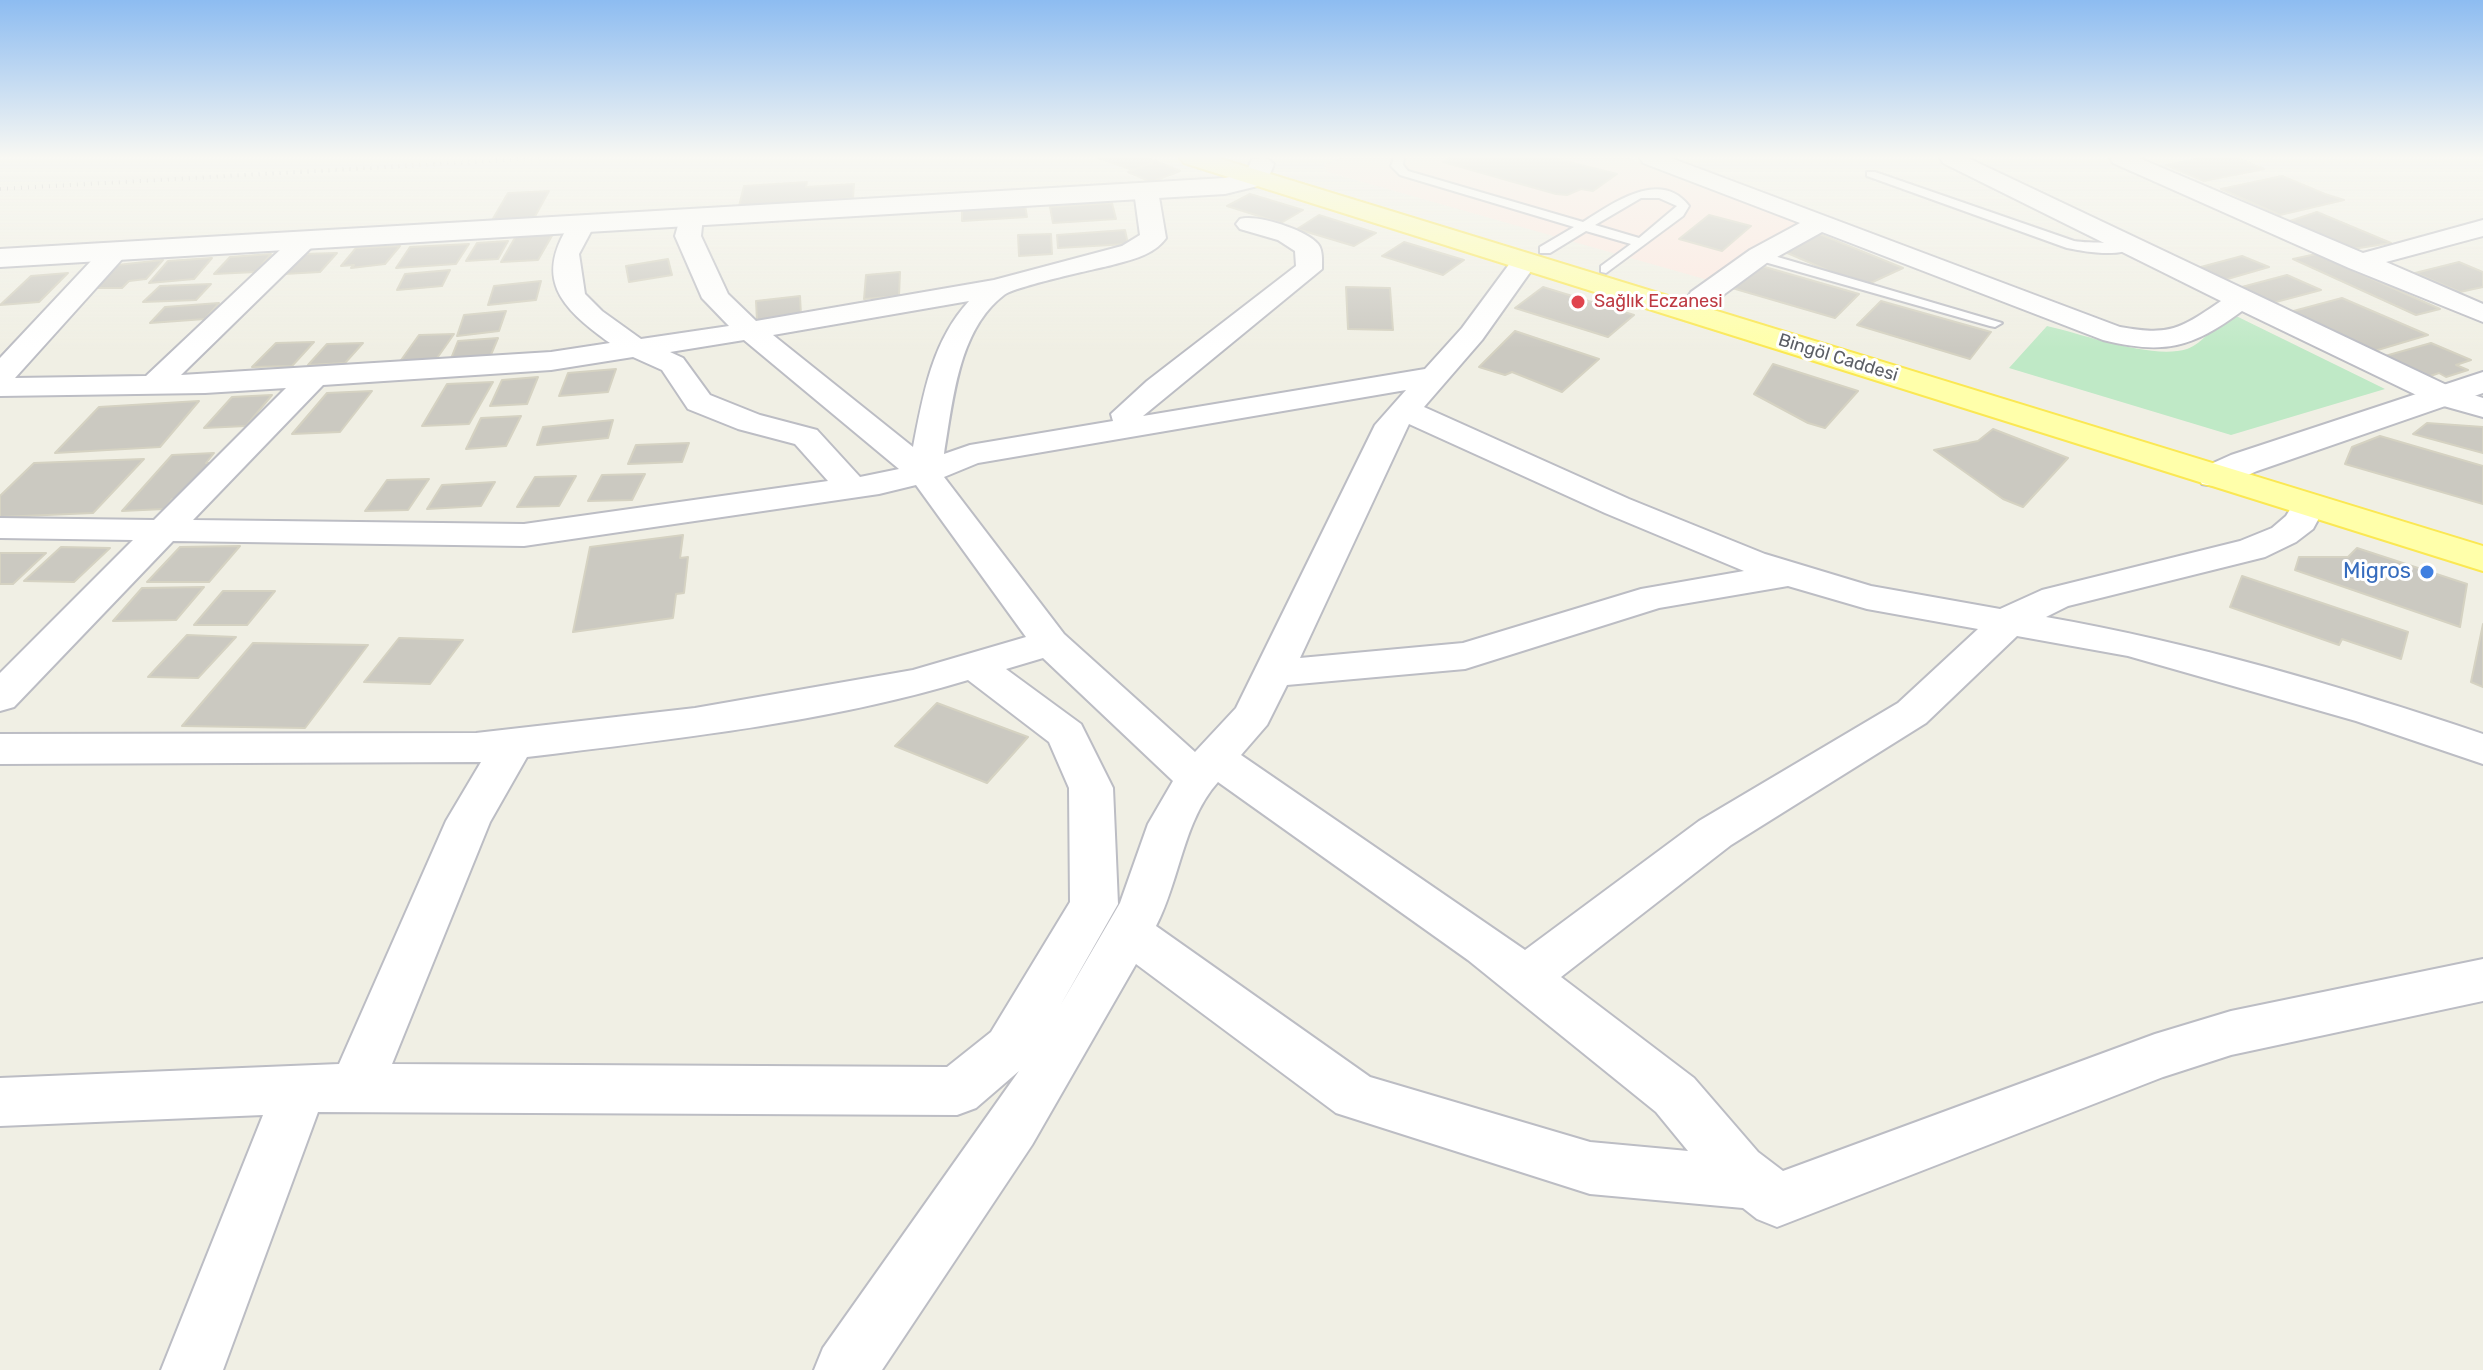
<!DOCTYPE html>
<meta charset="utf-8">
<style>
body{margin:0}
canvas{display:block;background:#f0efe4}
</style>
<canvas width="2483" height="1370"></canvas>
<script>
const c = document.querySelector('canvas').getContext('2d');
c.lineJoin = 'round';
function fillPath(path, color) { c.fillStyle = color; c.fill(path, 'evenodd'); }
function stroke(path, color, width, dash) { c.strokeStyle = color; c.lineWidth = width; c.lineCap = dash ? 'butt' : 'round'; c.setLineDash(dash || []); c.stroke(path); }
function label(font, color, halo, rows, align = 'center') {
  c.font = font + ' Rubik,sans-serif'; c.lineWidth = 6; c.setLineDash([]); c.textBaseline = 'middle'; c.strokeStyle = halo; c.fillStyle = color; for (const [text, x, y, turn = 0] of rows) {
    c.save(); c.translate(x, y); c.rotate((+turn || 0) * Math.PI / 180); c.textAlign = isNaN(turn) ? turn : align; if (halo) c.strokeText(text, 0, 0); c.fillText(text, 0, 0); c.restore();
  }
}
fillPath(new Path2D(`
 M1341,158h287l172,64 -85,60 -387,-110 -4,-7z`), '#fde8e0');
fillPath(new Path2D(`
 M2228,312l157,77 -154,46 -222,-67 38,-42c36,8 105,34 140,23 16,-6 30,-25 41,-37z`), '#bfe9c6');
const building = new Path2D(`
 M1098,158h48l10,3 -23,9z
 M1451,158h102l64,16 -24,17 -12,-2 -14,6 -11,-1 -113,-32z
 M2203,158h34l27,11 -60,12 -38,-16z
 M1156,161l24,10 -29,11 -23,-10z
 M2282,176l43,18 19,6 -64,15 -59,-26z
 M807,182l-1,5 48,-3 -1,14 -114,8 5,-20z
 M549,191l-16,29 -42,2 17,-29z
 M1250,194l53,16 -22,13 -54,-17z
 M1112,203l4,16 -63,4 -3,-16z
 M1025,205l2,12 -65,4v-12z
 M2317,212l74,31 -38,6 -66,-27z
 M1319,215l57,18 -22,13 -57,-17z
 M1709,215l42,11 -29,25 -43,-12z
 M1125,230l3,14 -70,4 -1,-13z
 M1817,233l86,35 -39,18 -86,-37z
 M553,234l-15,26 -37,2 15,-26z
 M1051,234l1,20 -33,2 -1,-21z
 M508,241l-10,18 -32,2 11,-18z
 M1404,242l60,18 -21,15 -61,-19z
 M469,244l-13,20 -60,4 14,-21z
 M400,246l-15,18 -34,4 3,-3 -13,1 15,-18z
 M337,253l-17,19 -36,2 17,-20z
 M271,254l-15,18 -42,2 16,-17z
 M2316,254l124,55 -24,6 -123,-56z
 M2242,256l27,11 -45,13 -27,-12z
 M212,258l-18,21 -45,4 19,-22z
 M668,259l4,16 -43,7 -3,-16z
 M163,260l-17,19 -17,2 -7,7h-34l20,-22z
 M2459,262l24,10v15l-23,5 -45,-19z
 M1758,265l101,29 -24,24 -103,-30z
 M450,270l-8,16 -45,4 8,-16z
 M900,272l-1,24 -35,3 2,-24z
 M68,273l-29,29 -39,3 31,-29z
 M2287,275l34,15 -49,13 -34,-15z
 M541,281l-5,19 -48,5 6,-19z
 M211,284l-15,16 -53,2 17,-16z
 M1346,287l44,1 3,42 -45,-1z
 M1543,287l91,28 -26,22 -93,-29z
 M800,296l1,19 -44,6 -1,-20z
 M2342,298l86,37 -57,17 -85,-39z
 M1881,301l110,31 -21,27 -113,-34z
 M219,303l-14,16 -55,4 15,-16z
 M506,311l-7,20 -42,5 7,-21z
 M1515,331l84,28 -37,33 -50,-20 -7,3 -26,-8z
 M454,334l-19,27 -36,2 20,-28z
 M498,338l-8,19 -40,4 8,-20z
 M314,342l-22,24 -40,1 24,-24z
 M363,343l-18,20 -37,2 19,-21z
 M2431,343l40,17 -15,5 12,5 -22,7 -7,-4 -17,6 -44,-21z
 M1773,364l85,27 -33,37 -17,-5 -54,-29z
 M616,369l-8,23 -49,4 9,-23z
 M538,377l-11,27 -37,2 12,-26z
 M493,382l-24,42 -47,2 25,-42z
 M372,391l-32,41 -48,2 35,-41z
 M272,395l-26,31 -42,2 28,-31z
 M199,401l-39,46 -105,6 44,-46z
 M521,416l-15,30 -40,3 15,-31z
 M613,420l-5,18 -71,7 6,-18z
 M2427,423l56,4v26l-70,-19z
 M1993,429l75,29 -45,49 -20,-8 -69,-49 44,-9z
 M2380,436l103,30v38l-138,-40 7,-17z
 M689,443l-7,19 -54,2 8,-19z
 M214,453l-8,10h6l-30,36h-10l-8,10 -42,2 50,-56z
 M144,459l-51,54 -93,4v-21l34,-33z
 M645,474l-13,26 -44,1 14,-26z
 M576,476l-17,30 -42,1 18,-30z
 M429,479l-21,31 -43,1 22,-31z
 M495,482l-14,24 -54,3 15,-24z
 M683,535l-3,23 8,-1 -4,36 -8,1 -3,24 -100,14 17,-85z
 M240,546l-31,36h-62l33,-35z
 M61,547l49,1 -36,34 -50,-1z
 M2357,548l110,36 -7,43 -165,-57 4,-13h49z
 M0,553h46l-33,31h-13z
 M2242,576l166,56 -7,27 -59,-20 -3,6 -109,-38z
 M204,587l-28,33 -63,1 29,-33z
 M223,591h52l-28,34h-53z
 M2483,624v63l-12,-5z
 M187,635l49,2 -38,41 -50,-1z
 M399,638l64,2 -33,44 -66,-2z
 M253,643l115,2 -63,83 -123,-2z
 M937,703l91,34 -41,46 -92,-37z`);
fillPath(building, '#cbc9c1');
stroke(building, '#d5d2c2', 2);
const service = new Path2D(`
 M1394,158h10l-1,7 5,6 175,51c29,-18 77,-54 106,-16l-6,10 -77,57 -5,-1v-6l30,-22 -45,-13 -36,22h-10v-6l34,-20 -174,-52 -9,-9zM1641,198h18l18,8 -38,32 -44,-13z
 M1867,172h8l199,69c15,3 56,0 63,5 -17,12 -50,6 -70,2l-200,-72z
 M1754,253h10l238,70 -7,4 -5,-1 -236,-67z`);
const minor = new Path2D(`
 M1640,158h31l449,169c50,9 60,2 101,-26l-278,-138 -3,-5h28l487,231 28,9v19l-50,-14 -191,-92c-50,37 -78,44 -139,29l-281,-108 -54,30 -57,42 -10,2 -10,-2 -4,-6 4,-6 59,-42 50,-27 -157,-60z
 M2110,158h29l224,95 120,-33v16l-97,26 97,42v18l-134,-54 -236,-105z
 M1146,184l8,2 4,5 8,47c-12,17 -35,22 -54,27 -20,5 -96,21 -108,30 -46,35 -51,106 -60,159l26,-9 143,-24 -2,-7 36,-33 149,-115 -1,-15 -17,-11 -38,-11 -4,-5 4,-5c17,-5 66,11 78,25 5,6 4,17 4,25l-179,147 282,-47 37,-41 54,-73h18l4,6 -56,79 -58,67 205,92 136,55 106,32 129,23 42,-19 198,-49 32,-13 14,-12 11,-18 12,-3 12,3 5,7 -13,24 -17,13 -31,15 -197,49 -22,11c148,26 294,69 437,117v30l-127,-43 -228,-65 -111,-20 -91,87 -195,122 -170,132 133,101 64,74 25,19 372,-137 76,-23 252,-52v42l-252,54 -68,22 -386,150 -20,-8 -14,-11 -153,-14 -254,-81 -200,-149 -104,181 -150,225h-68l9,-22 196,-277 -43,37 -19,7 -639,-3 -95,258h-62l102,-255 -263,11v-48l339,-14 107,-243 35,-59 -481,2v-30l476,-1 219,-25 218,-38 113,-33 -110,-152 -37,9 -355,52 -351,-5 -159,166 -14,4v-38l133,-133 -133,-2v-20l154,2 132,-132 -81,5 -205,3v-38l106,-113h18l4,6 -4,6 -109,121 131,-2 152,-143h18l4,5 -4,5 -135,132 370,-23 59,-9c-50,-36 -78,-65 -37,-124h18l4,5 -16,30 6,40 17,17 39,28 88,-13 -27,-28 -27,-62 7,-25h18l3,5 -2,20 27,58 28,27 238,-41 128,-34 18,-11 -6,-44 4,-5zM969,301c-37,40 -46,94 -56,146l-140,-112zM744,340l155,129 -39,8 -43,-47 -57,-15 -50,-20 -27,-37 -13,-6zM633,357l29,13 26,39 50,20 57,15 33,37 -304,43 -331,-4 130,-135 228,-15zM1406,390l-31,35 -139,283 -41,44 -131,-118 -120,-157 34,-14zM1409,424l196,89 139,58 -103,18 -178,54 -163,15zM1788,586l79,23 111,20 -80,74 -199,118 -174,129 -284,-195 26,-30 20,-40 178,-16 194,-61zM1043,658l130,123 -25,43 -28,79 -60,103 58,-102 -5,-116 -32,-64 -75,-55zM968,680l81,62 20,46 1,114 -79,130 -44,35 -555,-3 98,-242 37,-65c147,-18 299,-34 441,-77zM1218,782l250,178 188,152 32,39 -98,-9 -220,-65 -214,-151c24,-46 27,-105 62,-144z`);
const tertiary = new Path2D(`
 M1266,158l8,6 -8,20 -41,10 -1225,73v-18l1225,-71 21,-5 6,-14z
 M2483,372v21l-226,78c-19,8 -34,18 -55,13l-5,-8 5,-8 29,-13z`);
const primary = new Path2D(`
 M1180,158h38l1265,388v25l-1299,-408z`);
stroke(service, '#bcbdc4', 4);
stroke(minor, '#bcbdc4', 4);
stroke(tertiary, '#bcbdc4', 4);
stroke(primary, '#fbe853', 4);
fillPath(service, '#fff');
fillPath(minor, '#fff');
fillPath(tertiary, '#fff');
fillPath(primary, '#ffa');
stroke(new Path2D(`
 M0,189l544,-31`), '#b8b8b9', 4, [1, 6]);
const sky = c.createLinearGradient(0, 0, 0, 349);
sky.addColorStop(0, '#8dbcf1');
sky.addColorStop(0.45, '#f8f8f3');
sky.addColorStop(1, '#f8f8f300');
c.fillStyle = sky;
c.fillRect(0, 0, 2483, 349);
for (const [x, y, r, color] of [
 [1578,302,8,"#e0444e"],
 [2427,572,8,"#3f7fe0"]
]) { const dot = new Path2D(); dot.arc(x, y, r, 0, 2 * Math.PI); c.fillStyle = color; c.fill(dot); stroke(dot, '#fff', 3); }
label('18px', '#be3a42', '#fff', [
 ["Sağlık Eczanesi",1594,302]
], 'left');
label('18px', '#5c5f66', '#fff', [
 ["Bingöl Caddesi",1838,358,17]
]);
label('22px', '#366cbe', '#fff', [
 ["Migros",2411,572]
], 'right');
</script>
